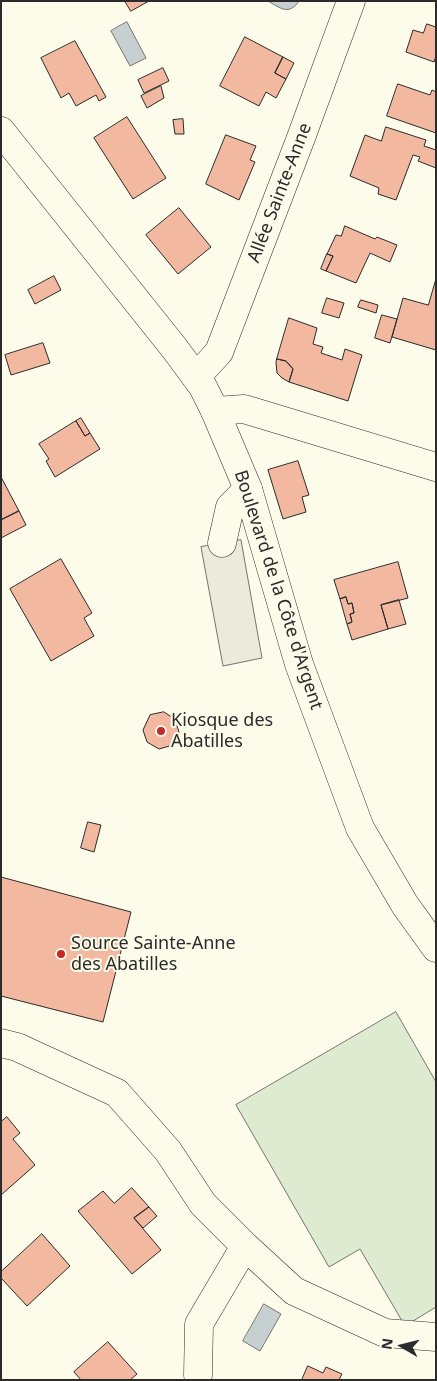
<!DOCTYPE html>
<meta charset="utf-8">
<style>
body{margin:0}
#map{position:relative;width:437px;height:1381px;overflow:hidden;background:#fdfbea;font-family:"Noto Sans",sans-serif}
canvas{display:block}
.frame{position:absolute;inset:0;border:2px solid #2b2b2b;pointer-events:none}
.north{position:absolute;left:377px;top:1321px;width:50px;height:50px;-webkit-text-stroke:4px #fdfbea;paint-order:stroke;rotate:278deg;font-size:14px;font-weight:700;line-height:20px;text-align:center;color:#2b2b2b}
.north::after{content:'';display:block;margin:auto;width:18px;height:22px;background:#2b2b2b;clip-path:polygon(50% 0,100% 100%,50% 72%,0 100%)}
</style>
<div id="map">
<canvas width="437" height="1381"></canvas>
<div class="frame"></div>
<div class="north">N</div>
</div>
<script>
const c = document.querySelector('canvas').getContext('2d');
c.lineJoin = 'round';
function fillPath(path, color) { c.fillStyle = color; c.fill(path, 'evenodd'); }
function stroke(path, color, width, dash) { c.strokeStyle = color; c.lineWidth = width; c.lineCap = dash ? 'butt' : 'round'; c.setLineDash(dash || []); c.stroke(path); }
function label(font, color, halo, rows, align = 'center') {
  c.font = font + ' "Noto Sans",sans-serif'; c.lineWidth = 4; c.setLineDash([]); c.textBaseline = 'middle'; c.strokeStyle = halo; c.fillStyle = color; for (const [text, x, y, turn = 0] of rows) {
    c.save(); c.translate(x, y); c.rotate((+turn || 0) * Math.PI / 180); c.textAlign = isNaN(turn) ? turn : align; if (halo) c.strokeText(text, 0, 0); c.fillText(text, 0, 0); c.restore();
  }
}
const green = new Path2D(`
 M396,1012l40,70v225l-31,19 -45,-77 -31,18 -93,-162z`);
fillPath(green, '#deebd1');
stroke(green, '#74746e', 1);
const parking = new Path2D(`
 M241,540l21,118 -39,8 -22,-119z`);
fillPath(parking, '#eceadb');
stroke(parking, '#74746e', 1);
const water = new Path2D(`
 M268,1h31c-10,15 -19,7 -31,0z
 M127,22l19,36 -16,8 -19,-35z
 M264,1304l17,10 -21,37 -17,-10z`);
fillPath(water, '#c7d0d0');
stroke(water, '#74746e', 1);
const building = new Path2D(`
 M125,1h24l-18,10z
 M427,24l9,3v29l-2,6 -28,-10 7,-22 10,3z
 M245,37l38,20 -8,16 11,6 -10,19 -10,-6 -7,14 -39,-20z
 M75,41l31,56 -7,4 -3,-6 -20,11 -7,-13 -8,5 -20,-40z
 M283,57l11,6 -8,16 -11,-6z
 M163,68l6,13 -25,12 -6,-13z
 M398,84l32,11 2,-5 4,2v41l-49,-17z
 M161,86l3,12 -17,10 -6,-12z
 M127,117l39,61 -33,21 -39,-61z
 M183,119l1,15h-9l-2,-14z
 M386,127l40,13 -2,6 12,4v18l-18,-7 2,-4 -7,-2 -17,45 -18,-6 1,-6 -29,-12 15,-41 16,6z
 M226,135l30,11 -6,14 5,2 -16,38 -33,-16z
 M179,208l32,39 -33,27 -32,-39z
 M345,226l30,13 2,-2 20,8 -7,17 -20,-9 -14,30 -30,-12 7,-15 -6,-2 9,-19 5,1z
 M327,254l6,2 -7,15 -5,-2z
 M54,276l7,14 -26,14 -7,-14z
 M436,279v71l-44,-13 11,-39 25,7z
 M327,298l17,5 -5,15 -17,-5z
 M361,300l17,5 -2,8 -18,-6z
 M382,315l15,4 -7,24 -15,-5z
 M289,318l28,10 -4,16 10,3 -2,6 21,7 3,-11 17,6 -14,46 -59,-19 4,-13 -7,-8 -9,-2z
 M43,343l7,20 -39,12 -6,-20z
 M277,359l9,2 7,8 -4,13 -7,-4 -5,-5 -1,-10z
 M81,418l9,15 -5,3 -9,-15z
 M76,421l9,15 5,-3 10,16 -45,28 -9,-16 3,-2 -10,-15z
 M298,461l11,34 -7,2 4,15 -23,7 -15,-49z
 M1,477l18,34 -18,9z
 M19,511l7,14 -25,13v-18z
 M61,559l31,54 -8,5 10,18 -43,25 -41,-72z
 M398,562l10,36 -27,7 7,24 -36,11 -5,-16 5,-2 -2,-8 4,-1 -2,-10 -4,1 -2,-7 -6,2 -6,-19z
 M346,597l2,7 4,-1 2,10 -4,1 2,8 -5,2 -7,-25z
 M399,600l7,24 -18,5 -7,-24z
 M164,712l11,7 4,13 -6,13 -14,4 -12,-7 -4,-12 7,-15z
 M88,822l13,3 -7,27 -13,-4z
 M1,877l130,35 -28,110 -102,-26z
 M7,1117l13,16 -7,6 22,26 -34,30v-73z
 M132,1188l17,19 -15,11 27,32 -29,24 -54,-63 25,-20 11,12z
 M149,1207l8,9 -14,12 -9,-10z
 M42,1234l28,32 -43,40 -26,-28v-6z
 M108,1342l29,32 -7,6h-49l-7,-8z
 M308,1366l15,7 3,-6 16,7 -3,6h-37z`);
fillPath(building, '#f2b8a0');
stroke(building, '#2b2b2b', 1);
const minor = new Path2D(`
 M196,377l23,-25 83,-217 49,-134
 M215,411l29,-2 192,58
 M222,543l8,-36 18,-18
 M1,1043l16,4 100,46 51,58 35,53 42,42 49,45 91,42 51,4
 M198,1375l1,-51 46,-78`);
const major = new Path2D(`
 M1,131l174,218 28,38 12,24 33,78 51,175 61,164 45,77 31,43`);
stroke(minor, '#2b2b2b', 29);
stroke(major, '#2b2b2b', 29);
stroke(minor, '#fdfbea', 28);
stroke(major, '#fdfbea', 28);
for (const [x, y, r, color] of [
 [161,731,5,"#c62828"],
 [61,954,5,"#c62828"]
]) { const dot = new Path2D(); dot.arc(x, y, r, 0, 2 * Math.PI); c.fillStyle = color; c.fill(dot); stroke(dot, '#fdfbea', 2); }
label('18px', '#2b2b2b', '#fdfbea', [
 ["Allée Sainte-Anne",280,193,-69],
 ["Boulevard de la Côte d'Argent",278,590,72]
]);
label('18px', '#2b2b2b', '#fdfbea', [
 ["Kiosque des",171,721],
 ["Abatilles",171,742],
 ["Source Sainte-Anne",71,944],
 ["des Abatilles",71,965]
], 'left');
</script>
